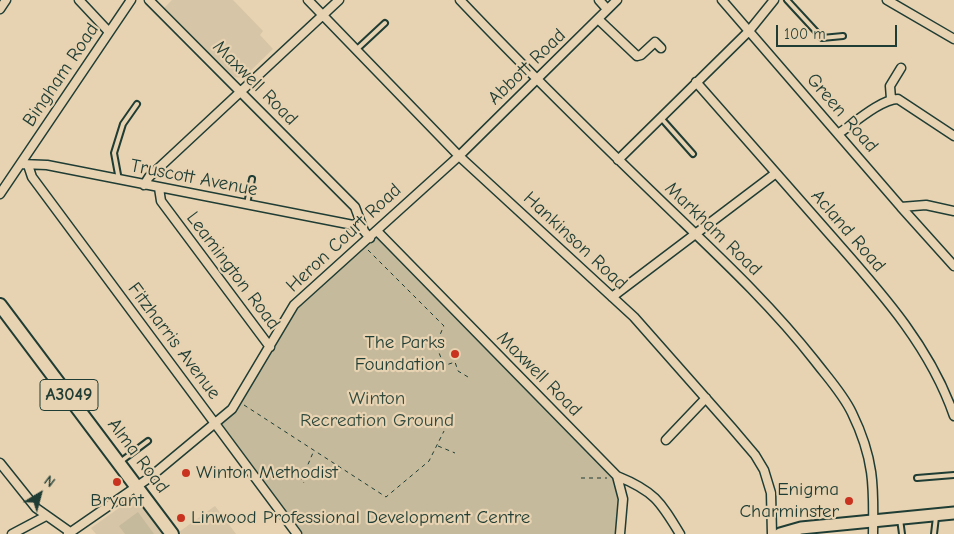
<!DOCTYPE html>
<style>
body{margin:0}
#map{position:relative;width:954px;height:534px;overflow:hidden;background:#e7d2b1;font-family:"Comic Neue",sans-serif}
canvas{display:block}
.north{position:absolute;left:15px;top:469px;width:50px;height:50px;-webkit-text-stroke:4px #e7d2b1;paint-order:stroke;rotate:37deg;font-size:14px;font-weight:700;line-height:20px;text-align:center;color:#1f3d34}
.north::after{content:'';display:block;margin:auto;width:18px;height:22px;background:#1f3d34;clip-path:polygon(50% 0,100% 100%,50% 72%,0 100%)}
.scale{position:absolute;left:776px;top:25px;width:121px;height:22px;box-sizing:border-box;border:2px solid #1f3d34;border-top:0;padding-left:6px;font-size:15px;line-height:18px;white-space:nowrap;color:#1f3d34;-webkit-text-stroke:4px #e7d2b1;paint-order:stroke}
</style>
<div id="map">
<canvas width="954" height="534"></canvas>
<div class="north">N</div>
<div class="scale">100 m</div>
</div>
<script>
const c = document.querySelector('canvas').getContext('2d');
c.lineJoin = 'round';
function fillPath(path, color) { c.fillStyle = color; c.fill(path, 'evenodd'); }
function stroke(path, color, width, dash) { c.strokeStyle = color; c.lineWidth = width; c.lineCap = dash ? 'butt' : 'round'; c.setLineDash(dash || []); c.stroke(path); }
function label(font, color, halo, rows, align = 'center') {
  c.font = font + ' "Comic Neue",sans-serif'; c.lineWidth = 4.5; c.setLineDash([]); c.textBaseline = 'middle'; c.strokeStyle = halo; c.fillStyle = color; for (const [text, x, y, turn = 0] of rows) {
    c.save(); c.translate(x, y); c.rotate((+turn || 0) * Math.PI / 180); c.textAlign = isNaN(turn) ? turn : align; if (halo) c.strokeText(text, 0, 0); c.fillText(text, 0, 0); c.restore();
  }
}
fillPath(new Path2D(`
 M172,0h61l30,31 -3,4 13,14 -30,29 -9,-1 -71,-68z
 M126,503l16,3 20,28h-66l-5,-6z
 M215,506l21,28h-55l-2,-2z`), '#d6c5a6');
fillPath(new Path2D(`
 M377,231l243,248v55h-323l-81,-110 16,-15 62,-104z
 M138,512l16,22h-29l-6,-8z`), '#c6ba9c');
const service = new Path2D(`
 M787,0l35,38 21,-2
 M356,50l29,-27
 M661,118l32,36
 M119,180l-5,-27 9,-29 14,-20
 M247,204l5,-25
 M120,462l28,-21
 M917,478l37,-3
 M900,519l2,15
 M934,534l2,-17`);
const minor = new Path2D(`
 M79,0l30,32
 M149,0l206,207 9,24 6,7
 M308,0l151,156 175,161 98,111 23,27 9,15 7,23 1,41
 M460,0c72,76 147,149 222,221 47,45 93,89 133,140 13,17 28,33 37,52 22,45 22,73 21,121
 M599,0l8,9
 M722,0l179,207 25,-2 28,6
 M887,0l67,39
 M0,9l6,-9
 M598,19l39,37 4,-1 14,-13 6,6
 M696,82c44,50 87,99 130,148 50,57 103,113 128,186
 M891,99l-1,-13 11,-18
 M838,134c15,-10 43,-35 60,-35l56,37
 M618,160l131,-129 25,-31
 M21,164l26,1 306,60 7,-3
 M28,165l4,12 265,357
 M144,185l5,-8 190,-177
 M159,188l2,13 109,146
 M0,194l131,-194
 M901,207l53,59
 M377,231l240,245c37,15 43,25 63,58
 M612,297l164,-124
 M666,440l40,-42
 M0,463l36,45 34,24
 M617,476l6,23 -3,35
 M12,534l34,-18
 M68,534l81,-56 83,-69 62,-104 165,-149 158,-156`);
const secondary = new Path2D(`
 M780,534l21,-6 153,-15`);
const primary = new Path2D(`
 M0,305l172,229`);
stroke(service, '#1f3d34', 8);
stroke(minor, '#1f3d34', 11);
stroke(secondary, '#1f3d34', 15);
stroke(primary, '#1f3d34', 16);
stroke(new Path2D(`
 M368,250l76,76c-7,13 -9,27 2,39l9,-3 3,9 10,6
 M244,405l142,92 43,-36 15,-30
 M438,446l17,7
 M293,469l5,7c12,-10 10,-14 16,-25
 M299,476l5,7
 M581,478h26`), '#1f3d34', 1, [4, 4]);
stroke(service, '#e7d2b1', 4);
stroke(minor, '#e7d2b1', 8);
stroke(secondary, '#e7d2b1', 11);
stroke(primary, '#e7d2b1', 12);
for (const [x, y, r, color] of [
 [455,354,5,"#c8321e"],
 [186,473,5,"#c8321e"],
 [117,482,5,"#c8321e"],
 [849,501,5,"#c8321e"],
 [181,518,5,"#c8321e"]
]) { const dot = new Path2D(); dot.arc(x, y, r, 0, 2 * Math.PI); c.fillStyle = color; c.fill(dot); stroke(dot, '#e7d2b1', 2); }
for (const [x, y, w] of [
 [69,395,58]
]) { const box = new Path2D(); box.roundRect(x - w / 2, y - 15.5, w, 31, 4); c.fillStyle = '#e7d2b1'; c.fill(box); stroke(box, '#1f3d34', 1); }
label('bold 18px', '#1f3d34', null, [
 ["A3049",69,395]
]);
label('19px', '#1f3d34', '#e7d2b1', [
 ["Abbott Road",527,67,-44],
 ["Bingham Road",61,75,-56],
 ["Maxwell Road",255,83,45],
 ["Green Road",842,113,49],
 ["Truscott Avenue",194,178,11],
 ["Markham Road",713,229,44],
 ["Acland Road",848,231,49],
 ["Heron Court Road",344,238,-43],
 ["Hankinson Road",575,241,43],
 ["Leamington Road",233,271,53],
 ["Fitzharris Avenue",174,341,53],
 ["Maxwell Road",539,374,45],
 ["Alma Road",138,456,53]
]);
label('19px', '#1f3d34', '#e7d2b1', [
 ["The Parks",445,343],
 ["Foundation",445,365],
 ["Winton Methodist",196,473,"left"],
 ["Enigma",839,490],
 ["Charminster",839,512],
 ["Bryant",117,501,"center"],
 ["Linwood Professional Development Centre",191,518,"left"]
], 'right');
label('19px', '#304a3e', '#e7d2b1', [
 ["Winton",377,399],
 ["Recreation Ground",377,421]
]);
</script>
